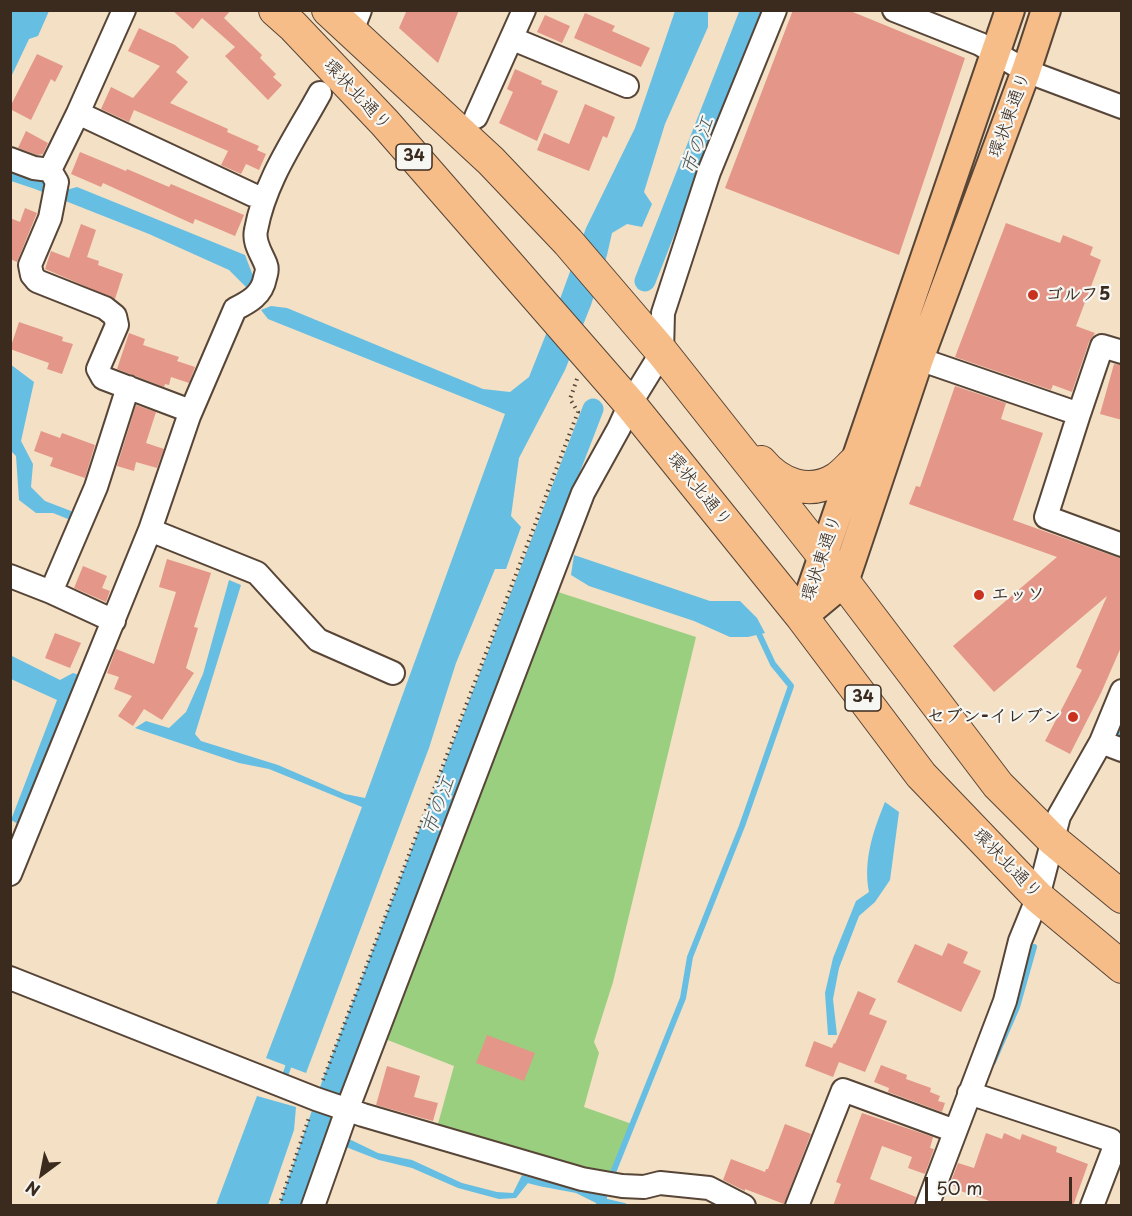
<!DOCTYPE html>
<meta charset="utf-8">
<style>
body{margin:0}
#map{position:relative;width:1132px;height:1216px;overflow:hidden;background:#f3e0c5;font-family:"Playpen Sans",sans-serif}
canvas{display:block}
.frame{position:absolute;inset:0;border:12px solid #3b2a1e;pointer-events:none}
.north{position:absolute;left:12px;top:1144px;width:60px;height:60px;-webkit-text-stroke:4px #f6f6f2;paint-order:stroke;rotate:212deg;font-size:16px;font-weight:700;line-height:24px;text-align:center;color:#3b2a1e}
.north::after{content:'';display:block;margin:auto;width:21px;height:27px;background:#3b2a1e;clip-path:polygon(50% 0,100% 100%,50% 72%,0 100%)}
.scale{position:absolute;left:925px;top:1177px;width:147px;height:27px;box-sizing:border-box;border:3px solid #3b2a1e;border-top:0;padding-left:8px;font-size:18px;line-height:21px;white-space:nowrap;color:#3b2a1e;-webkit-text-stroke:4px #f6f6f2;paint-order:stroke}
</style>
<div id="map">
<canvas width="1132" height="1216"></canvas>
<div class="frame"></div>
<div class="north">N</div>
<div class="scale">50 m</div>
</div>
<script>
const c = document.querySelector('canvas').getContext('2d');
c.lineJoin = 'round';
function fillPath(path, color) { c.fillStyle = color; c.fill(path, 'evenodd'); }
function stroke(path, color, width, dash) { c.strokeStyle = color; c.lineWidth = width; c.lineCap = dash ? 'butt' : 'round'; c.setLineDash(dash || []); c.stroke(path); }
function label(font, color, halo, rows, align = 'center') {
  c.font = font + ' "Playpen Sans","Klee One",sans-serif'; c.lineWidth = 4.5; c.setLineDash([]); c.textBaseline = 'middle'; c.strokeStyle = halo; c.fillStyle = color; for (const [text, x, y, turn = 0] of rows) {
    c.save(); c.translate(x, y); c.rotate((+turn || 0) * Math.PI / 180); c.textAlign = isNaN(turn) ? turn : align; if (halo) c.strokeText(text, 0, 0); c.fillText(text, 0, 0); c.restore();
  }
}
fillPath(new Path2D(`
 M552,590l144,47 -83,345 -19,60 5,11 -15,54 48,17 -20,51 -176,-44 18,-65 -74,-29z`), '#9acf80');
fillPath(new Path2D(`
 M12,11h37l-11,25 -9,3 -18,38 -1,-63z
 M675,11h33v16l-43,97 -21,68 8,12 -10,23 -15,-3 -15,9 -5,22 -16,50 -26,65 -46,88 -8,58 10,11 -15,42h-11l-39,94 -27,85 -123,325 -40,-15 96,-251 -93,-38 -30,-6 -104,-35 11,-7 23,7 17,-16 17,-38 26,-94 12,5 -46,149 6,7 77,24 67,29 20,4 140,-384 -237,-95 -7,-9 10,-4 16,2 196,81 27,3 19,-15 31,-78 26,-71 49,-100z
 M11,169l55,21 11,-3 168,68 10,26 -7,8 -19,-19 -80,-36 -114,-45 -24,-8z
 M10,364l24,18 -13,59 12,23 -2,23 14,14 26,10 2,10 -20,-8h-17l-17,-13 -3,-44 -5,-5z
 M574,555l136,46h30l17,17 8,15 -17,4h-18l-36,-16 -105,-35 -18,-11z
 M10,655l50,25 13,-7 9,3 -62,149 -9,-5 46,-120 -46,-21z
 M885,802l14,10 -9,68 -15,22 -16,14 -20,52 -6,31 4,36h-9l-3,-42 8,-35 23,-57 13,-9c-6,-31 4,-61 16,-90z
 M257,1096l39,11 -2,23 -26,75h-52z
 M347,1138l31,15 34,7 50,23 35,9 16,1 9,-18 7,2 -1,6 -12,15 -17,1 -41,-11 -46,-20 -33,-8 -33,-13z
 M545,1180l36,11 26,3v11h-11v-2l-20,-10 -32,-6z`), '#66bee3');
stroke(new Path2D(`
 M1113,743l9,-17
 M993,1062l24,-55 17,-60
 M283,1081l8,-22
 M612,1175l71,-177 7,-41 52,-131 49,-140 -18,-22 -14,-30
 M528,1180l16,4
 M607,1202l17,4`), '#66bee3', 6);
stroke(new Path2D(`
 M645,281l106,-271
 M290,1206l43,-124 260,-673`), '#66bee3', 21);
fillPath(new Path2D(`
 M172,10h59l-7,8 38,37 -2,3 16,16 -3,3 9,8 -14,15 -43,-44 10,-9 -33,-29 -9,11z
 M407,10h52l-21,53 -39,-35z
 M793,10h55l117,48 -66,197 -174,-67z
 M585,13l30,13 -3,5 38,17 -9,19 -67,-29z
 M545,15l25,11 -8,17 -25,-11z
 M139,28l36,17 14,12 -13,15 12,10 -18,21 58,26 -1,3 32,14 -2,4 9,4 -7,16 -13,-6 -5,10 -20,-9 7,-14 -94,-41 -5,12 -28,-13 10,-22 22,11 27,-32 -32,-15z
 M37,54l26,12 -8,16 -4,-3 -20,41 -21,-11v-2z
 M515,69l27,12 -1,3 17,7 -21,50 -38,-18 14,-31 -6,-3z
 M585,104l30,13 -8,21 -4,-2 -14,35 -52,-21 7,-17 25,11z
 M26,131l22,12 -5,11 -6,1 -19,-7z
 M80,152l46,19 1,-2 42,18 2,-3 73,31 -9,21 -40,-17 -2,5 -90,-41 -2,4 -30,-13z
 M25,208l12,5 -20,49 -7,-3v-41l10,4z
 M1006,223l54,20 3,-8 30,12 -3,8 11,5 -25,66 19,7 -6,9 -17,50 -19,-7 -2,5 -96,-33z
 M81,224l15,6 -9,27 12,4 -1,4 25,9 -8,25 -70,-30 6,-18 18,7z
 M19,322l44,15 -1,4 11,3 -11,30 -15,-5 2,-6 -39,-14z
 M129,333l16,6 -2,6 36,12 -2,4 18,6 -6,16 -18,-6 -2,8 -4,-1 -1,3 -47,-18z
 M1114,364l8,1v55l-22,-6z
 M955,386l51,17 -5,16 42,14 -30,87 109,39v86l-21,48 -31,61 -25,-13 37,-71 -6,-3 31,-71 -113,96 -41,-46 104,-89 -148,-53 7,-18 4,1z
 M136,405l20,7 -10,31 18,6 -7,19 -21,-6 -2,9 -17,-5z
 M41,431l19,7 2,-5 33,12 -10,33 -35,-12 3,-8 -19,-7z
 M167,559l44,14 -17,54 4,1 -12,40 8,5 -32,47 -18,-11 -11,17 -15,-10 14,-20 -18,-7 5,-12 -12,-4 9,-24 38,15 22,-72 -17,-5z
 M83,566l24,10 -5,12 8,3 -4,11 -32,-14z
 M55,633l26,10 -11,25 -25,-10z
 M948,943l20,9 -5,11 18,8 -20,41 -64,-30 18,-38 27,12z
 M858,991l18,8 -7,15 18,7 -22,51 -26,-10 -6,15 -28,-11 9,-25 18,7 2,-5 1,1z
 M487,1035l48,18 -11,28 -48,-18z
 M881,1065l26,10 -1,4 25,9 -1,4 10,4 -2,5 7,2 -3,9 -54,-20 1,-4 -15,-6z
 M387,1066l33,10 -6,21 24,6 -5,18 -57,-16z
 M862,1113l71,24 -3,11 4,1 -9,25 -17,-6 4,-11 -30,-11 -12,33 46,18 -2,9h-81l8,-22 -5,-2z
 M785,1124l26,10 -27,70 -39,-15v2l-22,-11 8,-21 34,13 1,-3h2z
 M986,1133l16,6 2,-6 16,7 2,-6 35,13 -1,5 32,12 -15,42h-69l-49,-17 1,-2 -6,-3 8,-21 16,5z`), '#e49788');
const minor = new Path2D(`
 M894,10l86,34 46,27 96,36
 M352,31l8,-21
 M513,39l114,47
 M78,113l46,-103
 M476,117l48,-107
 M10,159l24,9 16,2 28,-57 175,82
 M50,170l7,12 -7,36 -20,47 2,10 5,6 68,27 10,8 2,9 -19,44 5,9 82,31 4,7
 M919,359l160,55 23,-68 20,6
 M1079,414l-33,103 76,28
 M150,530l107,43 61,67 75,33
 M10,576l41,16 45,-105 32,-100
 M51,592l63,29
 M1101,742l21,8
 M10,874l140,-344 39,-114 46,-107c14,-7 27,-14 30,-31 1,-4 3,-8 1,-13 -4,-11 -13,-22 -10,-35 9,-50 40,-93 64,-137
 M10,978l306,121 47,16 219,64 40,7 22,1 16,-4 49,5 35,18
 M969,1093l142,47 4,6 -23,60
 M313,1206l34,-96 236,-617 36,-65 11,-24 32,-52 1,-39 46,-141 66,-162
 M797,1206l46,-116 112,41
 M927,1206l78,-205 15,-60 18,-44 21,-81 42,-74 21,-51`);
const major = new Path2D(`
 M802,617l42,-35 75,-223 107,-288 20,-61
 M802,617l208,-607`);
const highway = new Path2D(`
 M275,10l18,16 92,97 245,281 172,213 119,158 117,122 84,70
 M328,10l163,151 77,81 94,110 182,230 154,203 55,55 69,57
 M761,462c18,22 48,34 75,17 8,-5 14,-13 21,-19`);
stroke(minor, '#574537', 26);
stroke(major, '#574537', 32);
stroke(highway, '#574537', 34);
stroke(new Path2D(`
 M323,1080l255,-668 -8,-13 7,-20
 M279,1206l30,-88`), '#574537', 4, [1.5, 4.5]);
stroke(minor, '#fff', 22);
stroke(major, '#f7bd88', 28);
stroke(highway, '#f7bd88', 32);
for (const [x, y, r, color] of [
 [1033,295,6,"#c8321e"],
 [979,595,6,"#c8321e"],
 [1073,717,6,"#c8321e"]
]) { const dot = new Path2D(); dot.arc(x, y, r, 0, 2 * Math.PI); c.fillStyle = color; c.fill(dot); stroke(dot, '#f6f6f2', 2); }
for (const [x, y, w] of [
 [414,157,36],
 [863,698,36]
]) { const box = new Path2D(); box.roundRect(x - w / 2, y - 13, w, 26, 4.5); c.fillStyle = '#f6f6f2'; c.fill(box); stroke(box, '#3b2a1e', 1.5); }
label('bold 16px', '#3b2a1e', null, [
 ["34",414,157],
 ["34",863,698]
]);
label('18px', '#3b2a1e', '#f6f6f2', [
 ["環状北通り",357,95,47],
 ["環状東通り",1010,115,-70],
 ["環状北通り",699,490,51],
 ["環状東通り",822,558,-71],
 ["環状北通り",1007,864,46]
]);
label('bold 18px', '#3b2a1e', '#f6f6f2', [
 ["ゴルフ5",1045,295],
 ["エッソ",991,595],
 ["セブン-イレブン",1061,717,"right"]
], 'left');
label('italic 20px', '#485659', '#f6f6f2', [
 ["市の江",698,146,-69],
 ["市の江",439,806,-69]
]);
</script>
